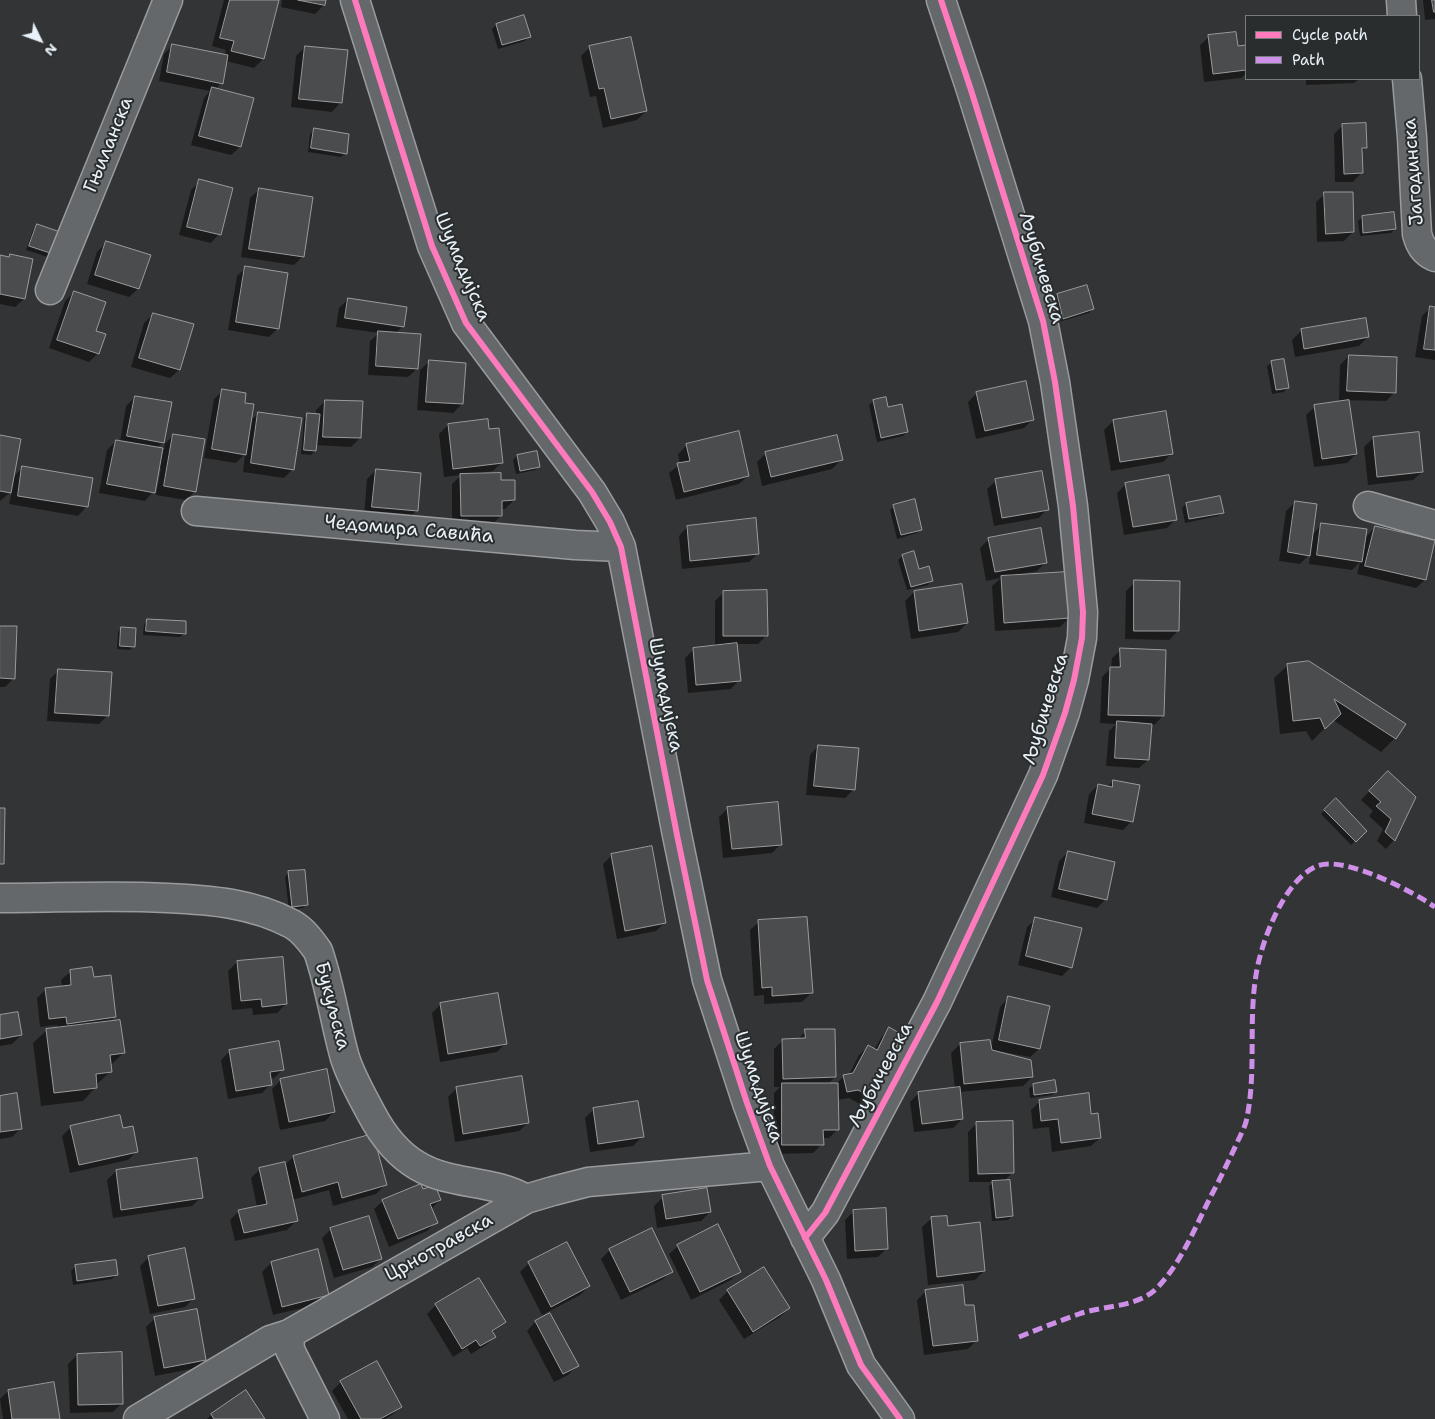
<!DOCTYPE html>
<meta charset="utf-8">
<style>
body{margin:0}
#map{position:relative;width:1435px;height:1419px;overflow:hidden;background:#333435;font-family:"Shantell Sans",sans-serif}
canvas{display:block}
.legend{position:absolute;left:1245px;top:15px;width:175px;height:65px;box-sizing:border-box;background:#2a2d2e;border:1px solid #767b7f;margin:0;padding:6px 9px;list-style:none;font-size:15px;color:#e8f1f8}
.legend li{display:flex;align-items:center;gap:10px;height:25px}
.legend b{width:25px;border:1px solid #767b7f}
.north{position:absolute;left:15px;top:15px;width:50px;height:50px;-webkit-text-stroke:4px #2a2d2e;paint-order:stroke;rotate:132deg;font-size:14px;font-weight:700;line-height:20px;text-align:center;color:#e8f1f8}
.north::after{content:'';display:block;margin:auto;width:18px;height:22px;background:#e8f1f8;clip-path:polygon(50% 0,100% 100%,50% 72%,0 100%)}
</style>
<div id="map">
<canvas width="1435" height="1419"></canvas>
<ul class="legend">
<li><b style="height:6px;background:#fd7abc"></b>Cycle path</li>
<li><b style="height:6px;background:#ce8fe9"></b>Path</li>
</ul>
<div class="north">N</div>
</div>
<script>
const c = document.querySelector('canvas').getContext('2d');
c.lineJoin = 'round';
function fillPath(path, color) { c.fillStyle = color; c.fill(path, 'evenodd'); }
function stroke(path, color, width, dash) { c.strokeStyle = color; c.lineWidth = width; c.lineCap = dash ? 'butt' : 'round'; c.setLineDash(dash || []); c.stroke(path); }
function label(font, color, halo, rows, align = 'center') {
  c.font = font + ' "Shantell Sans",sans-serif'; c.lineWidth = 4; c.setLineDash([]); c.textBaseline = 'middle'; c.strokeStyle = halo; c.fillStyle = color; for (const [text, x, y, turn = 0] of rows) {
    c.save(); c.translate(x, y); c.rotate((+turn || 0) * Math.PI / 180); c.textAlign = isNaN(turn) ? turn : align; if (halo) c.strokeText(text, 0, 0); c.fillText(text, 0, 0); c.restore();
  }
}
fillPath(new Path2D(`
 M224,0h54l-15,59 -9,9 -28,-7 -4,22 -7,6 25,58 -9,8 -40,-10 13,-47 6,-7 -51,-10 5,-27 9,-9 51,11 2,-6 -14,-4z
 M282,0h43l-1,5 -9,9 -34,-7z
 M1423,0h12v19l-10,1z
 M496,25l33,12 -4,4 -27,8 -6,-20z
 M1209,37l28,11 9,-2v27l-5,5 -37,4 -4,-37z
 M305,47l41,5 -6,51 -8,9 -41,-5 5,-51z
 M590,47l56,64 -9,9 -34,8 -7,-32 -6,1 -9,-41z
 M1306,79h53l-5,4 -48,2z
 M1343,125l23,22 -5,6v20l-8,9h-18l-1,-48z
 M314,130l31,23 -4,4 -33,-5 2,-18z
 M200,181l19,53 -8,9 -32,-8 12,-45z
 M259,190l44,66 -9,9 -53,-8 9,-59z
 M1325,194l28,38 -9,9 -27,1 -1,-40z
 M1362,217l33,12 -4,4 -31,3 -2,-15z
 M37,226l24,8 -10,24 -25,-8 7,-20z
 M106,243l32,46 -9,8 -42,-13 10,-32z
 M10,255l14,44 -9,8 -15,-3v-47l7,1z
 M246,268l32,60 -9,9 -41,-7 9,-54z
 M1086,286l7,23 -4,4 -30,9 -6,-23 4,-4z
 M74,292l21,39 3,22 -9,9 -40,-14 16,-47z
 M348,299l55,27 -8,8 22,35 -9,8 -40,-2 2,-34 9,-8 -43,-6 3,-19z
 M1431,307l4,1v52l-20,-3 7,-41z
 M153,314l26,56 -9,8 -39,-11 13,-44z
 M1301,331l67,6 -9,9 -64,11 -3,-17z
 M1349,356l46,36 -9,9 -47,-1 1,-35z
 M429,362l33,42 -9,9 -36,-3 3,-40z
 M1272,362l16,25 -4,5 -12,2 -5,-28z
 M223,390l20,14 7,17 9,-8 34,56 -9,9 -41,-6 2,-18 -9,9 -32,-5 10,-59z
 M977,393l56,26 -9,9 -48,11 -8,-37z
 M135,397l28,45 -6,6 7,2 1,-6 8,-9 22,56 -9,9 -30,-5 5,-27 -3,-1 -5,25 -8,9 -46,-8 8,-43 9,-9 4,1 6,-36z
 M885,398l2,11 20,23 -4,4 -26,6 -8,-37 4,-4z
 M325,401l35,37 -9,9 -35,-2 -1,6 -4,4 -10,-1 3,-36 4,-4 8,1v-5z
 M1315,407l41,47 -9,9 -33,4 -8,-52z
 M1113,421l59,32 -9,9 -52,9 -7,-41z
 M448,425l40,6 14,31 -9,9 -12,2v1l19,7 14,19 -9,9h-5l1,7 -9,8 -40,1v-41l9,-9 -17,2 -5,-43z
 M0,436l13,41 10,-10 63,40 -8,9 -69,-12 3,-13 -12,10z
 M1373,438l49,34 -9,8 -45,5 -4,-38z
 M687,445l61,31 -9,8 -63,16 -7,-27 11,-9 -2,-10z
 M766,453l75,7 -9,9 -70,17 -5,-24z
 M517,456l22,10 -4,4 -19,4 -3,-14z
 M376,470l44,5 -4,36 -9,9 -43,-4 3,-37z
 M996,481l51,28 -8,9 -45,8 -7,-37z
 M1126,484l50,35 -9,9 -43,7 -7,-42z
 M1295,502l17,33 10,-11 42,15 11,-12 50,53 -9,8 -59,-14 3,-12 -8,8 -43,-6 1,-10 -10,10 -21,-3 7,-50z
 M1186,504l36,8 -4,4 -33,7 -3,-15z
 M894,506l27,23 -4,4 -20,6 -7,-29z
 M687,527l71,26 -9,9 -67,7 -3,-33z
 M989,539l56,24 -8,8 -16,3v2l48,42 -9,9 -65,4 -3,-45 9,-8 -15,3 -6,-33z
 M902,556l16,14 14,10 -4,5 -21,5 -9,-30z
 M1135,582l43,49 -9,9 -44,-1 1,-48z
 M724,592l43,43 -9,9h-22l3,36 -8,9 -43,4 -3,-35 9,-9 21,-2v-46z
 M914,592l53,31 -9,9 -47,7 -6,-38z
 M148,620l37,13 -5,4 -37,-2 1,-11z
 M0,627l14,51 -9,9h-5z
 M122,628l12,18 -4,4 -13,-1 1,-17z
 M1121,650l42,66 -9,9h-3l-3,35 -9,8 -33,-2 3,-35 7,-7 -16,-1 2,-46 9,-9 1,-10z
 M1288,665l116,59 -9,14 -14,14 -48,-32 -21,21 -6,-10 -26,3 -6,-56z
 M59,670l49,45 -9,9 -52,-3 3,-42z
 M818,746l36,43 -9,9 -39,-3 4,-40z
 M1388,772l6,68 -8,9 -9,-8 6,-12 -14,-13 4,-5 -12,-11z
 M1113,781l19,40 -9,9 -39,-7 5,-29 9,-9 9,2z
 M1336,800l29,31 -14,14 -30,-31z
 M728,808l53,36 -9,9 -49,5 -4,-41z
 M1068,852l38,47 -9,9 -46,-11 8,-36z
 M612,855l53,67 -9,9 -39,8 -14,-75z
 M289,873l18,31 -4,4 -14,2 -4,-33z
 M1036,919l35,48 -9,9 -44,-11 9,-38z
 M759,922l52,71 -9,9 -38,2v-9l-10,1 -4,-66z
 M237,962l49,42 -9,9 -24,2 -1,-7 -20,2 -4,-39z
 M70,972l23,7 22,38 -6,5 14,31 -13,13 1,5 -15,14v2l-13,14 -42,5 -8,-63 14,-13 11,-1 -1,-4 -17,2 -3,-29 9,-9 16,-2 -1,-7z
 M1008,998l31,51 -9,8 -27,-5 -1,2 30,23 -9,9 -64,6 3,27 -9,9 -39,4 -4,-30 9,-9 36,-4 -4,-36 9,-9 31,5 9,-42z
 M441,1004l65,39 -9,9 -57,10 -8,-49z
 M0,1016l21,19 -9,9 -12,2z
 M889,1029l-17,68 -9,9 -14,-8 -12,2 1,29 -9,9h-7v6l-9,9 -39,1v-61l6,-6h-6v-38l9,-9h14l9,-9 29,46 -7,7h8l8,-8 5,-1 10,-20 9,-8 6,3 7,-12z
 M229,1052l54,17 -9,9 -4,1 1,5 -9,9 -34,6 -7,-39z
 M281,1080l53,32 -9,9 -45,9 -8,-41z
 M1033,1085l23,6 -4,4 -22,3 -1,-9z
 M456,1089l72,34 -9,8 -64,11 -7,-45z
 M0,1097l21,31 -9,9 -12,2z
 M1040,1101l50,14 10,23 -9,8 -39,6 -3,-25 -16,2 -2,-19z
 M593,1110l49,27 -9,9 -43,6 -5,-34z
 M977,1123l36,49 -9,9 8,35 -4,4 -16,1 -3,-35 5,-4h-25l-1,-50z
 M71,1127l51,2 15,22 -9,9 -58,13 -8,-37z
 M293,1157l92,28 -9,9 -43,12 -4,-16 -37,10 4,21 -9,9 -52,11 -5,-21 9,-9 18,-4 -6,-29 9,-9 25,-4z
 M116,1171l85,26 -9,9 -79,12 -6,-38z
 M423,1191l17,9 -9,9 5,14 -9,8 -38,16 -15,-38 9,-8z
 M663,1197l47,15 -9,9 -44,7 -3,-22z
 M854,1211l33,37 -9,9 -31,2 -2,-39z
 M931,1219l16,8 37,44 -9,9 -47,5 -6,-58z
 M331,1229l50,29 -9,9 -38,11 -12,-40z
 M678,1246l61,26 -8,8 -40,20 -22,-46z
 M610,1250l61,22 -9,8 -41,20 -20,-41z
 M149,1257l45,41 -9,9 -35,7 -10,-48z
 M271,1263l57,32 -9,9 -46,11 -11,-43z
 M529,1263l60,23 -9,9 -38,20 -22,-43z
 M75,1267l42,7 -5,5 -39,6 -2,-14z
 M728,1291l61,17 -9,9 -36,22 -25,-39z
 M926,1291l38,16 13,33 -9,9 -44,6 -7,-55z
 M436,1305l69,17 -13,11 3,4 -9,8 -15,9 -4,-6 -14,9 -26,-43z
 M550,1314l27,52 -9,9 -14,7 -27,-51 8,-9z
 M155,1318l50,42 -9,8 -41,8 -9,-49z
 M77,1355l45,48 -9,9 -43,1 -2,-49z
 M341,1382l60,24 -9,9 -7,4h-37l-16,-28z
 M8,1391l50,28h-55l-3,-20z
 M246,1392l18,27h-57l4,-4z`), '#0007');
const building = new Path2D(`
 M230,0h49l-15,59 -33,-8 3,-10 -14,-3z
 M298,0h28l-1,5z
 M1432,0h3v12h-1z
 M524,15l7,22 -29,8 -6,-21z
 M1236,32l2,14 8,-1v25l-33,4 -5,-39z
 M631,37l16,74 -36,8 -7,-31 -5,1 -10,-43z
 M172,44l56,11 -5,29 -56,-12z
 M305,46l43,4 -6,53 -43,-4z
 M212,87l42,11 -13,49 -42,-11z
 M1366,123l1,25h-5l1,25 -19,1 -2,-50z
 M314,128l35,6 -2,20 -36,-6z
 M199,179l34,9 -12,47 -34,-8z
 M259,188l54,9 -9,60 -55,-8z
 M1324,192h29l1,40 -28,2z
 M1394,212l2,17 -33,4 -1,-17z
 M37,224l26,9 -7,22 -27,-9z
 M106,241l45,14 -12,34 -44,-14z
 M10,254l23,5 -8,40 -25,-5v-39l9,2z
 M245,266l43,7 -9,56 -43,-7z
 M1087,285l7,24 -31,10 -6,-25z
 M74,291l32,11 -10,29 10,3 -7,20 -42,-14z
 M348,298l59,9 -3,20 -59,-9z
 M1430,306l5,1v43l-11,-1z
 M153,313l41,11 -14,46 -41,-12z
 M1366,318l3,19 -65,12 -3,-20z
 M378,331l43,3 -3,35 -42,-3z
 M1349,355l48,2 -1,36 -49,-2z
 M1284,359l5,29 -13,2 -5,-29z
 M429,360l37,3 -3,41 -37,-2z
 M1026,381l8,39 -49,11 -9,-39z
 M222,389l24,4 -1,10 9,1 -8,51 -34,-6z
 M135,396l37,6 -8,41 -37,-7z
 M886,397l2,10 14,-3 6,28 -27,6 -8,-38z
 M325,400l38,1 -2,37 -38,-1z
 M1349,400l8,54 -35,5 -8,-54z
 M1166,411l7,43 -53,8 -7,-42z
 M258,412l44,6 -8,52 -43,-7z
 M307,413l13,1 -4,37 -12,-1z
 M488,419l1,10 10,-1 4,35 -50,6 -5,-45z
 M739,431l10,45 -65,16 -7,-29 13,-2 -4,-17z
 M1419,432l4,40 -46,5 -4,-40z
 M173,434l32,5 -9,53 -32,-6z
 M0,435l21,4 -10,54 -11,-2z
 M837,435l6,25 -72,17 -6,-25z
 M116,440l47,8 -8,45 -48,-9z
 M537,451l3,16 -20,4 -3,-16z
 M22,466l71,12 -5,29 -70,-11z
 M376,469l45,4 -3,38 -46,-4z
 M1042,471l7,39 -47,8 -7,-39z
 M501,473v7h14v20l-13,1v15h-41l-1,-42z
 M1169,475l8,45 -44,7 -8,-44z
 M1220,496l4,17 -35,6 -3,-16z
 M915,499l7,31 -21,5 -8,-30z
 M1295,501l22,3 -7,52 -22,-4z
 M756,518l3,36 -69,7 -3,-35z
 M1321,523l46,6 -5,33 -45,-7z
 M1375,526l60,14 -9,40 -61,-14z
 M1041,528l6,35 -52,9 -7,-34z
 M914,551l5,18 10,-3 4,15 -22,6 -9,-32z
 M1067,572l3,46 -66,5 -3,-47z
 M1134,580l46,1 -1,50h-45z
 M962,584l6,39 -49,8 -5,-40z
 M767,590l1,46h-45v-45z
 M147,619l39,2v13l-40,-3z
 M0,626h17l-2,53 -15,-1z
 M121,627l15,1 -1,19 -15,-1z
 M737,643l4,38 -45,4 -3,-37z
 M1120,648l46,2 -2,66 -56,-1 2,-48h10z
 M1309,661l97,63 -10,15 -62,-40 7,15 -16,15 -5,-11 -27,3 -6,-57z
 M58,669l54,3 -3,44 -54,-3z
 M1117,721l35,3 -3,36 -34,-2z
 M818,745l41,3 -4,42 -41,-4z
 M1388,771l28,26 -21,44 -10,-9 6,-13 -15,-13 5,-4 -12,-11z
 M1113,780l27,5 -7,37 -41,-8 6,-30 14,3z
 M1336,798l31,33 -11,11 -32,-32z
 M778,802l4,43 -50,4 -5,-42z
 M0,808h5l-1,56h-4z
 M652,846l14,77 -41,8 -14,-77z
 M1068,851l47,11 -8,38 -48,-11z
 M305,870l3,35 -16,2 -4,-36z
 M807,917l6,76 -41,3v-9l-10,1 -4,-68z
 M1035,917l47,11 -10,40 -46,-12z
 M283,957l4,47 -25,3 -1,-8 -20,2 -4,-40z
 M92,967l2,10 17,-2 5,42 -49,7 -1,-7 -17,2 -4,-31 26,-3 -1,-15z
 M498,993l9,51 -59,10 -8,-51z
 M1008,996l42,10 -10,43 -41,-9z
 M18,1012l4,23 -22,4v-24z
 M120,1020l5,33 -15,2 2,17 -16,2 1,14 -43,5 -8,-64z
 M889,1027l17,10 -33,61 -15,-8 -11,2 -4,-17 10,-2 15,-28 9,5z
 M805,1029h30l1,48 -53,2 -1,-40 23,-1z
 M990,1040l2,10 39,10 2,17 -69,7 -4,-41z
 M279,1041l5,29 -14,2 2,13 -36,6 -7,-41z
 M327,1069l8,43 -46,10 -9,-43z
 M522,1076l7,47 -66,11 -7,-47z
 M1055,1080l2,12 -23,3 -1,-11z
 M782,1083h56l1,47h-16l1,15h-42z
 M960,1087l3,32 -41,5 -4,-32z
 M17,1093l5,36 -22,3v-36z
 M1089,1093l2,21 7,-1 3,25 -40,5 -3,-24 -17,2 -2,-21z
 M638,1101l6,36 -46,7 -5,-36z
 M120,1115l3,13 10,-2 5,26 -59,13 -9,-39z
 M1013,1121l1,52 -36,1 -2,-52z
 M373,1134l14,51 -45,13 -4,-16 -36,10 -9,-36z
 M197,1158l6,40 -82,12 -5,-40z
 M285,1162l13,59 -54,12 -6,-23 29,-6 -8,-36z
 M1010,1180l3,36 -17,2 -4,-37z
 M421,1184l2,5 12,-4 6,15 -11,4 8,19 -40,16 -16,-39z
 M707,1188l4,24 -45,7 -4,-24z
 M886,1208l2,41 -33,2 -2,-41z
 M369,1216l13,43 -39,11 -13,-42z
 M947,1216l1,10 32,-4 5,49 -48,6 -6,-60z
 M718,1224l23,48 -41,20 -23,-47z
 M652,1228l21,44 -43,20 -21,-43z
 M567,1242l23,44 -39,21 -23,-45z
 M185,1248l10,51 -37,7 -10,-50z
 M318,1249l11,46 -47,12 -11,-45z
 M116,1260l2,15 -41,6 -2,-16z
 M764,1267l26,41 -37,24 -26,-42z
 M479,1278l27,44 -14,9 4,6 -16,9 -4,-6 -14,9 -27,-45z
 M963,1285l2,20h9l4,36 -45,5 -8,-56z
 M197,1309l9,51 -42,8 -10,-51z
 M550,1313l29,53 -16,8 -28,-53z
 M122,1352l1,52 -45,1 -1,-51z
 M377,1361l25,46 -22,12h-19l-21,-38z
 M54,1382l6,37h-48l-4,-29z
 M246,1390l19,29h-51l-3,-5z`);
fillPath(building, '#4b4c4d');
stroke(building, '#999b9e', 1);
const minor = new Path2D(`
 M355,0l77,246 34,77 126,169 18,30 11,25 56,288 30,145 40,123 23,63 56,114 35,85 39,54
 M1401,0l1,16
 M1407,79l5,58 5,97c3,11 7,18 18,23
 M50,290l118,-290
 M1368,506l67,19
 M196,511l379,34 46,2
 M0,898c56,0 111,-3 167,0 44,2 85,5 125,26 11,6 19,17 26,27 12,34 17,72 27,107 6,19 17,38 26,55 11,21 26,41 47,53 34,20 74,13 108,33
 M805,1238l20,-25 112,-211 106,-227 22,-62 9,-33 8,-42 1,-26 -10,-106 -18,-124 -12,-61 -72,-231 -30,-90
 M289,1334l1,16 35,69
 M138,1419l132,-79 19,-6 237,-135 27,-8 35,-9 182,-16`);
stroke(minor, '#999b9e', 31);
stroke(minor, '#64686b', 28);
stroke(new Path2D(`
 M1019,1337c20,-8 40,-16 60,-23 25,-9 58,-6 78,-26 25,-26 39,-63 55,-94 9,-17 17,-34 25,-51 3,-7 7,-14 9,-21 11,-48 2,-98 10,-147 5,-33 28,-95 61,-109 27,-11 95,25 118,41`), '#ce8fe9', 5, [10, 5]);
stroke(new Path2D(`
 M355,0l77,246 34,77 126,169 18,30 11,25 56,288 30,145 40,123 23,63 56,114 35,85 39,54
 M805,1238l20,-25 112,-211 106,-227 22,-62 9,-33 8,-42 1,-26 -10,-106 -18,-124 -12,-61 -72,-231 -30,-90`), '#fd7abc', 6);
label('19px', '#e8f1f8', '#2a2d2e', [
 ["Гњиланска",109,145,-68],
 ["Јагодинска",1414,172,-94],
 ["Шумадијска",462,267,67],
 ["Љубичевска",1041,268,73],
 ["Чедомира Савића",409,530,5],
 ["Шумадијска",665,695,79],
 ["Љубичевска",1046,709,-73],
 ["Букуљска",332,1006,75],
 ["Љубичевска",881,1075,-62],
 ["Шумадијска",758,1087,71],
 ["Црнотравска",439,1248,-29]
]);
</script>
